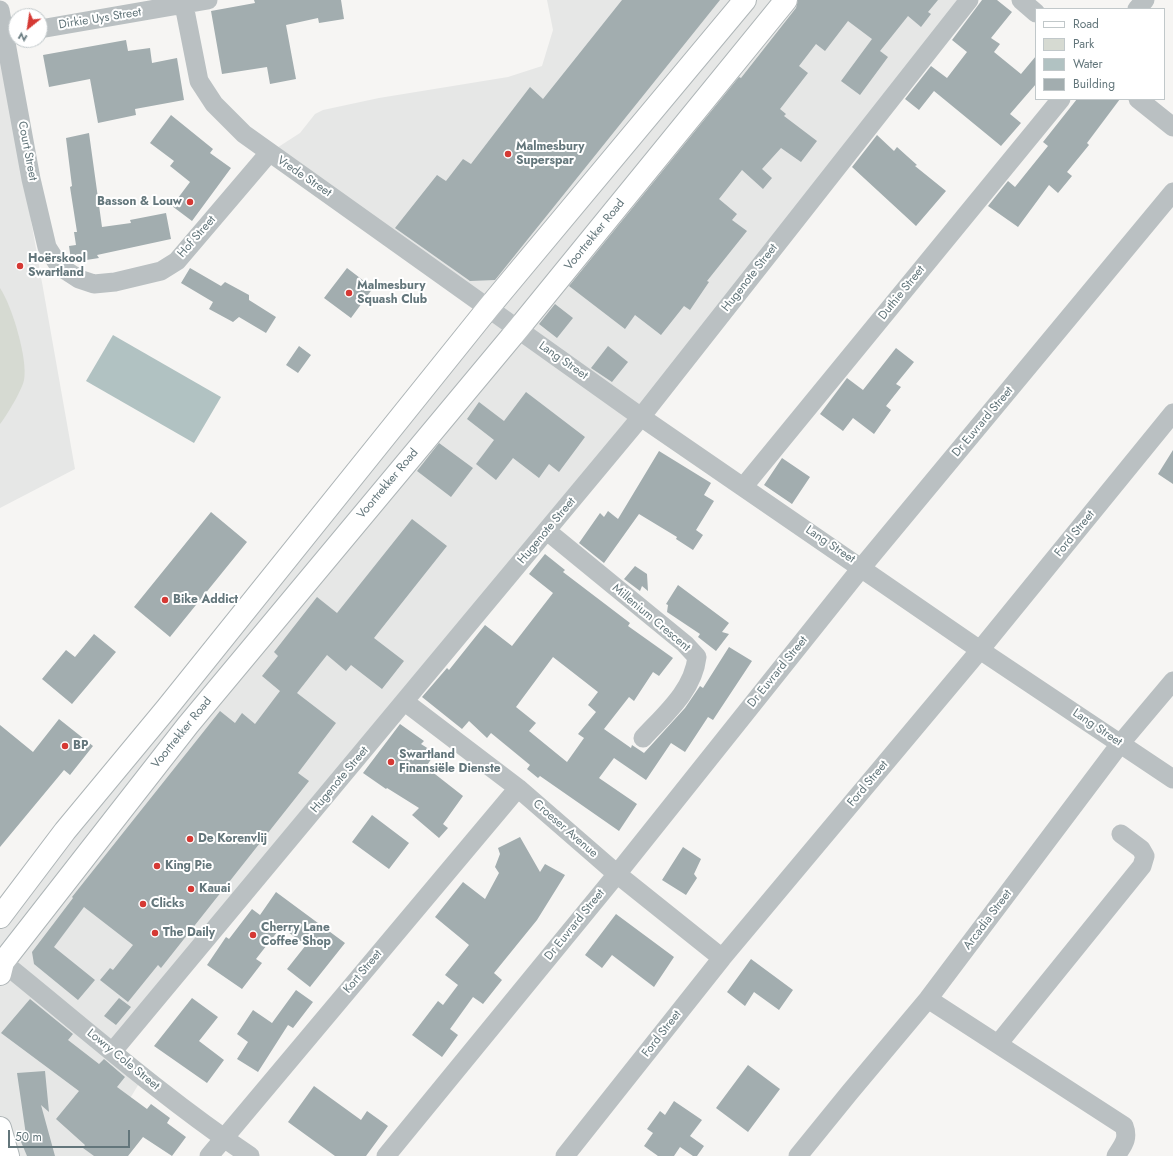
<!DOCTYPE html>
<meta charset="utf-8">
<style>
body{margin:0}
#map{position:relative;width:1173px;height:1156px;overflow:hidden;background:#f6f5f3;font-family:Jost,sans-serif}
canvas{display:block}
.legend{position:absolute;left:1035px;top:8px;width:130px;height:92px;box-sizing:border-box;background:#fff;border:1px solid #c1c8ca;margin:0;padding:5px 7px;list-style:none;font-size:12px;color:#63767b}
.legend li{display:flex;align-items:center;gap:8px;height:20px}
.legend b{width:20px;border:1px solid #c1c8ca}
.north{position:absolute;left:8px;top:8px;width:40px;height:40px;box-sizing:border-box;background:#fff;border:1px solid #c1c8ca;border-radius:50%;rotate:210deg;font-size:11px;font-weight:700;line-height:16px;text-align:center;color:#63767b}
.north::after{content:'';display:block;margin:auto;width:14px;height:18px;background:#d53934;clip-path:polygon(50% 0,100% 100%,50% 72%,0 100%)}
.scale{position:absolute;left:8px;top:1130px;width:122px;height:18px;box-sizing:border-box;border:2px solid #63767b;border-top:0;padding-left:5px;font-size:12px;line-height:14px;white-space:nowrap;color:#63767b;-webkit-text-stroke:3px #fff;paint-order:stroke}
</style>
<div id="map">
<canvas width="1173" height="1156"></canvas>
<ul class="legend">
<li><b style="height:5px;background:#fff"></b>Road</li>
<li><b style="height:11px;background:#d6dad2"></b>Park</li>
<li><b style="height:11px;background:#b1c2c2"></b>Water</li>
<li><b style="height:11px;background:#a2adaf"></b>Building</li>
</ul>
<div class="north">N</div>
<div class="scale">50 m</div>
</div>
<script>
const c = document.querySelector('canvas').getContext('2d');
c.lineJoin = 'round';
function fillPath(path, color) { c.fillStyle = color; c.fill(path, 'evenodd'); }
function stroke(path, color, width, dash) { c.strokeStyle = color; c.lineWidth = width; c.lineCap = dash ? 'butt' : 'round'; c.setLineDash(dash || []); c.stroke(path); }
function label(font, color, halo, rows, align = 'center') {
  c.font = font + ' Jost,sans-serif'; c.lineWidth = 4; c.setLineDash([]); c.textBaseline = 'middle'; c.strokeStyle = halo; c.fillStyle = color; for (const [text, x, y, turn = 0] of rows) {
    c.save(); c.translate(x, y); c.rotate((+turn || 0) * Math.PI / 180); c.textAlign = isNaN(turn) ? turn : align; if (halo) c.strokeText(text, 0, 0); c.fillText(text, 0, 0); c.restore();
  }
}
fillPath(new Path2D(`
 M547,0h422l-856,1051 30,26 -48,79h-95v-239l489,-610 -220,-154 31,-20 15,-19 8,-4 56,-12 129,-21 34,-11 11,-36z
 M0,60l3,2 72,407 -75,39z`), '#e6e7e6');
fillPath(new Path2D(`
 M0,288c12,18 28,71 24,92 -2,10 -17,35 -24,44z`), '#d6dad2');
fillPath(new Path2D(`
 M113,335l108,62 -27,46 -108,-62z`), '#b1c2c2');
fillPath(new Path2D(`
 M254,0h87l3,19 -25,4 -1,-5 -32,7 10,54 -26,5 -3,-17 -45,7 -11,-63 44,-8z
 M622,0h98l-225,280 -25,1 -75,-53 42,-53 9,6 17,-22 8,5 59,-77 13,12z
 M798,0h140l-10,12 3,2 -10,13 -13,-11 -28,35 8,6 -28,38 -19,-14 31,-42 -24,-18 -23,30 -9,-7 -17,22 9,7 -28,36 6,5 -2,2 33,25 -16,21 -20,-14 -19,21 10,9 -9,11 -21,-19 -23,29 18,15 -5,6 15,11 -40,50 2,1 -19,28 -6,-4 -23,29 -26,-20 -10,14 -56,-43 170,-209 2,1 55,-70z
 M982,0h15l15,12 -21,26 9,6 -6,8 27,22 15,-18v28l-26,30 11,9 -20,23 -67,-55 -15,19 -14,-11 26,-33 16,12 20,-26 -15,-12z
 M126,40l2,11 22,-3 2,15 25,-5 7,42 -49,9 1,6 -38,8 -8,-44 -41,8 -6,-32z
 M1077,99h43l-33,44 2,2 -22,27 5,4 -14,17 -9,-8 -31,42 -30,-21 20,-25 7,6 33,-41 -5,-4z
 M171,115l42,34 -3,4 21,15 -39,53 -20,-15 18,-24 -20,-16 4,-5 -24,-18z
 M89,133l13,94 29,-4 -1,-3 36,-7 5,26 -74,16 2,3 -19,3v-2l-9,1 -2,-14 7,-1 -2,-13h3l-7,-45 2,-1 -6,-48z
 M877,135l17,16 3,-4 20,18 -2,1 31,25 -30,35 -64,-59z
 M190,268l31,18 4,-4 24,13v5l27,17 -10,16 -27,-16 -6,5 -24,-13 4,-7 -32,-19z
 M347,268l26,20 -22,30 -27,-20z
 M555,304l18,14 -16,20 -18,-14z
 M299,346l12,9 -13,18 -12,-8z
 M608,346l20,16 -16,20 -21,-14z
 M896,348l18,14 -18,22 5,3 -15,19 5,4 -17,24 -21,-16 -10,13 -23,-17 27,-36 16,12z
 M526,392l59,45 -26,35 -10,-8 -10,14 -26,-20 -17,22 -20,-16 18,-24 -27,-21 12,-17 25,19z
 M439,443l34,25 -22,29 -34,-26z
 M1173,450v34l-15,-10z
 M659,451l52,32 -7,12 10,6 -18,29 7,5 -10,15 -17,-11 1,-2 -38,-23 -35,49 -25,-20 21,-30 4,4 4,-6 10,8z
 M782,458l28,19 -18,27 -28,-19z
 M211,512l36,30 -77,95 -36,-30z
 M412,519l35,27 -73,92 30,23 -22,28 -31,-24 -5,6 -19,-16 -30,38 39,30 -38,50 11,8 -148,187 -3,-3 -30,37 -28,-22 10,-12 3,2 20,-25 -49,-38 -30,40 41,33 -17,20 -44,-36 -2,-12 41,-54 -1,-1 148,-186 15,12 7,-10 13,11 25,-33 -18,-15 16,-20 -4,-4 43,-55 20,16z
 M545,554l20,16 -2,2 67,51 -2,3 45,32 -14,18 -6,-4 -19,29 -5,-4 -25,32 27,19 1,-3 12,8 41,-45 15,-22 3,2 26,-41 23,14 -39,59 -5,-3 -23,35 -14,-9 -25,37 -32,-22 -15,20 38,26 -18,27 -79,-55 -2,2 -11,-9 3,-4 -39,-32 -4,5 -18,-17 -7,8 -40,-32 25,-29 2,2 36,-45 27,21 41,-53 -24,-19zM553,657l45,35 -10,13 8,7 -18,22 6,4 -17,24 -38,-31 7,-8 -20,-16z
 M635,566l12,8 1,17 -6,-5 -2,5 -16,-12z
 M678,585l51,38 -7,9 7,2 -13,17 -18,-14 2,-3 -33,-22 1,-7 -2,-1z
 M94,634l22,18 -44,52 -30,-25 24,-29 9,7z
 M59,719l34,27 -23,29 -6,-5 -64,77v-122l33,27z
 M400,724l24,17 -3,3 14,9 -9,14 37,29 -20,28 5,4 -9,10 -27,-23 7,-7 -32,-20 -1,1 -23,-16z
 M372,815l37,28 -20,26 -37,-27z
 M520,837l20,35 5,-8 20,11 -28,45 -43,53 8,7 -19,24 -10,-7 -23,32 8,6 -16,22 -30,-22 26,-34 5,4 15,-20 -13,-10 24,-30 -34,-28 28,-35 22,17 14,-26 -4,-6 5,-13 -2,-6z
 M683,847l18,12 -7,15 3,4 -11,17 -24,-15z
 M276,892l69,51 -35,44 -23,-18 19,-24 -25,-18 -25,32 6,4 -20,26 -35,-24 19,-28 3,2 23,-30 8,6z
 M616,914l58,43 -20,30 -42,-32 -10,13 -17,-13z
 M751,959l42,31 -14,20 -25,-18 -9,14 -18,-14z
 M296,990l17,12 -20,26 -5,-3 -30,47 -21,-13 11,-17 -11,-8 16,-24 19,13z
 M119,998l12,9 -15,18 -12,-9z
 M192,998l26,19 -19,24 25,19 -17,23 -53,-37z
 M30,999l43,35 -5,6 31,24 5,-5 21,18 -8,10 30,22 4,-5 19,14 -3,5 19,14 -14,19 -29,-19 -15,19h-34l-11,-8 2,-3 -29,-26 23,-28 -78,-58z
 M748,1065l32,24 -32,43 -32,-24z
 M45,1071l4,41 -8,-7 14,51h-28l-8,-19 7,-2 -9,-62z
 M314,1086l47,34 6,-9 21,15 -22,30h-31l-47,-34z
 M674,1101l28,19 -12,16 14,10 -7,10h-4l-13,-9 -6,9h-16l-14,-10 9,-13 -6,-4 13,-18 5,4z`), '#a2adaf');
const primary = new Path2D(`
 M0,917l65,-86 102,-123 322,-401 256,-307
 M0,974l3,-12 185,-237 330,-396 268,-329
 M0,1128l8,28`);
stroke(primary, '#aeb5b7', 24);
stroke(new Path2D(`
 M183,0l16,81 15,23 30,30 397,283 339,233 193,129
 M1021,0l15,13
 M1137,9l8,-9
 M0,10l31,169 16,68 12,19 20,13 15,5 21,-2 46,-11 16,-10 92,-108
 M40,29l168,-29
 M1138,99l35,28
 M744,486l317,-387
 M547,531l138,113 12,13c-4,34 -32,57 -54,81
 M405,702l113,86 99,86 105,84
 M0,960c82,66 162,137 250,196
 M928,999l196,127c5,13 -1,19 -8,30
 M998,1044l144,-178 3,-10 -4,-7 -20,-15
 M113,1051l528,-634 328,-417
 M209,1156l309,-368
 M386,1156l231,-282 245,-307 311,-375
 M565,1156l157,-198 258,-308 193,-237
 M798,1156l52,-64 78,-93 192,-255 53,-63`), '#bac0c2', 19);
stroke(primary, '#fff', 22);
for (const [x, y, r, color] of [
 [508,154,4,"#d53934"],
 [190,202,4,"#d53934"],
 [20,266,4,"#d53934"],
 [349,293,4,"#d53934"],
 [165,600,4,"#d53934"],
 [65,746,4,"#d53934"],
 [391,762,4,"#d53934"],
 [190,839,4,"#d53934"],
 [157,866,4,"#d53934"],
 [191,889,4,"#d53934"],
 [143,904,4,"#d53934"],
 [155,933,4,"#d53934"],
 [253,935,4,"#d53934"]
]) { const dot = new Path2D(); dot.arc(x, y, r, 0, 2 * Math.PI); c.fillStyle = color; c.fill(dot); stroke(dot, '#fff', 1.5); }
label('12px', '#63767b', '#fff', [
 ["Dirkie Uys Street",100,19,-9],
 ["Court Street",27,151,79],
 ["Vrede Street",304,177,34],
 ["Voortrekker Road",595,235,-51],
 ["Hof Street",197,237,-49],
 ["Hugenote Street",750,278,-52],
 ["Duthie Street",902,293,-51],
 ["Lang Street",563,361,35],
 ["Dr Euvrard Street",983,422,-50],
 ["Voortrekker Road",388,484,-50],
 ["Hugenote Street",547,531,-50],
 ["Ford Street",1075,534,-51],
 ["Lang Street",830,545,34],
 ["Millenium Crescent",651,618,40],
 ["Dr Euvrard Street",778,672,-51],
 ["Lang Street",1097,728,34],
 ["Voortrekker Road",182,733,-51],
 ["Hugenote Street",340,780,-50],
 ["Ford Street",868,784,-50],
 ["Croeser Avenue",565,829,41],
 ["Arcadia Street",988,920,-53],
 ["Dr Euvrard Street",575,925,-51],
 ["Kort Street",363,972,-50],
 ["Ford Street",662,1034,-52],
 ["Lowry Cole Street",123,1060,39]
]);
label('bold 12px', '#63767b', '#fff', [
 ["Malmesbury",516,147],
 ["Superspar",516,161],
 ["Basson & Louw",182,202,"right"],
 ["Hoërskool",28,259],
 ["Swartland",28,273],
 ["Malmesbury",357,286],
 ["Squash Club",357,300],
 ["Bike Addict",173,600],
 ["BP",73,746],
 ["Swartland",399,755],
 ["Finansiële Dienste",399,769],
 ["De Korenvlij",198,839],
 ["King Pie",165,866],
 ["Kauai",199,889],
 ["Clicks",151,904],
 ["Cherry Lane",261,928],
 ["Coffee Shop",261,942],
 ["The Daily",163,933]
], 'left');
</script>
